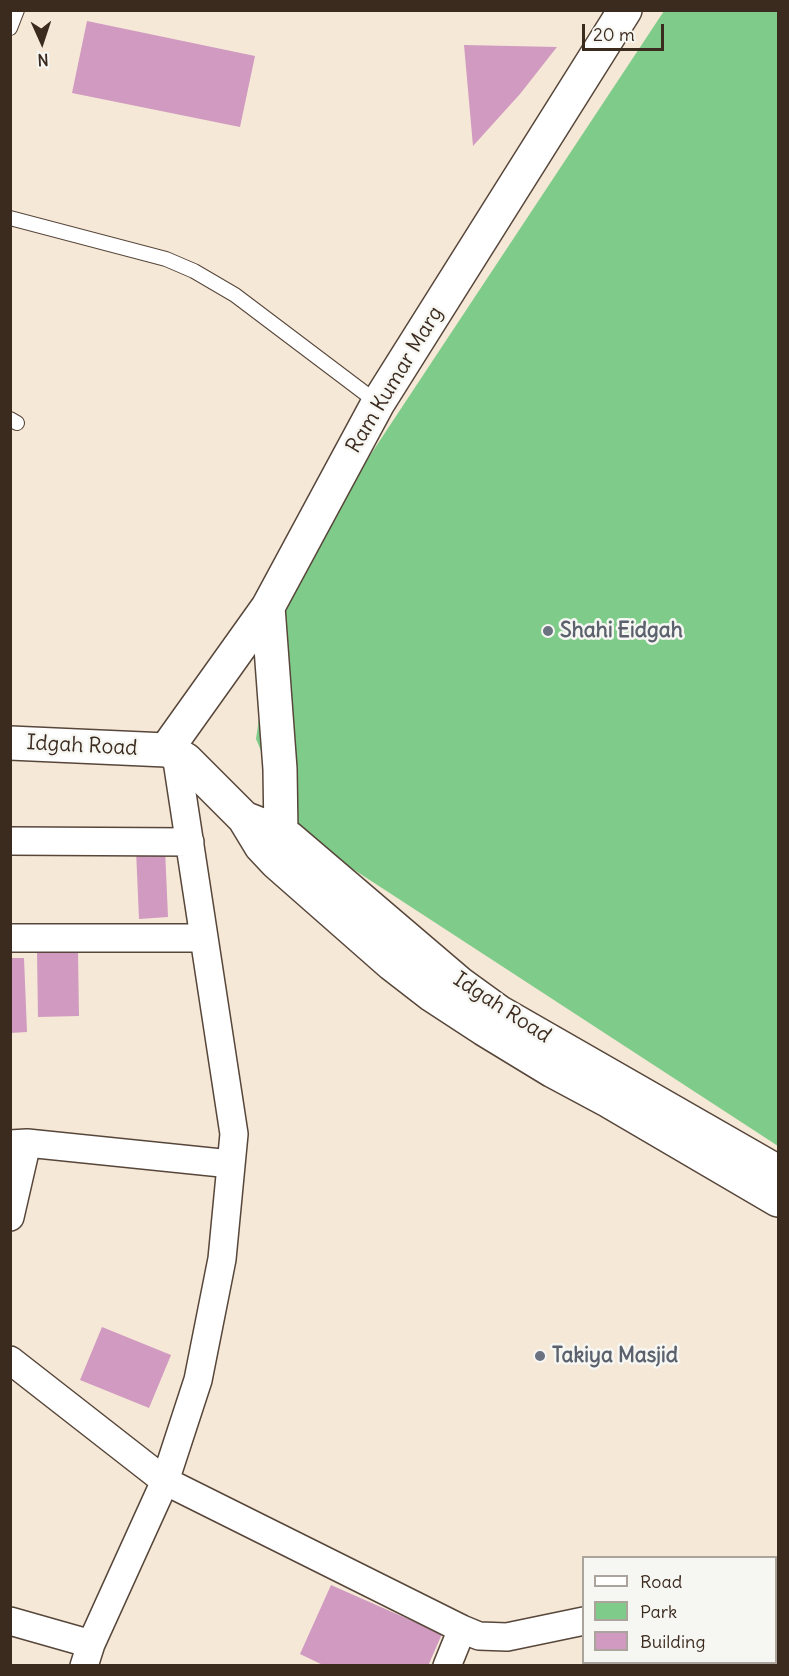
<!DOCTYPE html>
<style>
body{margin:0}
#map{position:relative;width:789px;height:1676px;overflow:hidden;background:#f5e8d7;font-family:Delius,sans-serif}
canvas{display:block}
.frame{position:absolute;inset:0;border:12px solid #3b2a1e;pointer-events:none}
.legend{position:absolute;left:582px;top:1556px;width:195px;height:108px;box-sizing:border-box;background:#f6f6f2;border:2px solid #aba49d;margin:0;padding:8px 10px;list-style:none;font-size:18px;color:#3b2a1e}
.legend li{display:flex;align-items:center;gap:12px;height:30px}
.legend b{width:30px;border:2px solid #aba49d}
.north{position:absolute;left:12px;top:12px;width:60px;height:60px;-webkit-text-stroke:4px #f6f6f2;paint-order:stroke;rotate:177deg;font-size:16px;font-weight:700;line-height:24px;text-align:center;color:#3b2a1e}
.north::after{content:'';display:block;margin:auto;width:21px;height:27px;background:#3b2a1e;clip-path:polygon(50% 0,100% 100%,50% 72%,0 100%)}
.scale{position:absolute;left:582px;top:24px;width:82px;height:27px;box-sizing:border-box;border:3px solid #3b2a1e;border-top:0;padding-left:8px;font-size:18px;line-height:21px;white-space:nowrap;color:#3b2a1e;-webkit-text-stroke:4px #f6f6f2;paint-order:stroke}
</style>
<div id="map">
<canvas width="789" height="1676"></canvas>
<div class="frame"></div>
<ul class="legend">
<li><b style="height:8px;background:#fff"></b>Road</li>
<li><b style="height:16px;background:#7fcc8a"></b>Park</li>
<li><b style="height:16px;background:#d19ac0"></b>Building</li>
</ul>
<div class="north">N</div>
<div class="scale">20 m</div>
</div>
<script>
const c = document.querySelector('canvas').getContext('2d');
c.lineJoin = 'round';
function fillPath(path, color) { c.fillStyle = color; c.fill(path, 'evenodd'); }
function stroke(path, color, width, dash) { c.strokeStyle = color; c.lineWidth = width; c.lineCap = dash ? 'butt' : 'round'; c.setLineDash(dash || []); c.stroke(path); }
function label(font, color, halo, rows, align = 'center') {
  c.font = font + ' Delius,sans-serif'; c.lineWidth = 5; c.setLineDash([]); c.textBaseline = 'middle'; c.strokeStyle = halo; c.fillStyle = color; for (const [text, x, y, turn = 0] of rows) {
    c.save(); c.translate(x, y); c.rotate((+turn || 0) * Math.PI / 180); c.textAlign = isNaN(turn) ? turn : align; if (halo) c.strokeText(text, 0, 0); c.fillText(text, 0, 0); c.restore();
  }
}
fillPath(new Path2D(`
 M664,11h114v1135l-482,-314 -40,-93 21,-143z`), '#7fcc8a');
fillPath(new Path2D(`
 M87,21l168,35 -15,71 -168,-34z
 M464,45l93,2 -37,47 -47,52z
 M165,849l3,68 -29,2 -3,-69z
 M78,952l1,64 -41,1 -1,-64z
 M10,958h14l3,74 -17,1z
 M102,1327l69,28 -22,53 -69,-28z
 M331,1585l111,49 -14,32h-103l-25,-12z`), '#d19ac0');
const service = new Path2D(`
 M10,28l7,-18
 M10,218l156,41 28,12 41,24 143,108
 M10,419l7,4`);
const minor = new Path2D(`
 M10,841l180,1
 M10,938h194
 M10,1144l17,-1 204,21
 M10,1217l17,-74
 M10,1360l155,121 297,148 17,7 28,1 77,-16
 M776,1609l2,-7
 M10,1621l81,23
 M757,1662l7,4
 M84,1666l7,-22 74,-163 33,-101 24,-121 12,-125 -58,-380
 M447,1666l15,-37`);
const tertiary = new Path2D(`
 M268,607l12,162 1,65
 M10,743l156,7 10,4 10,6 58,58 17,28 15,16 116,102 40,31 52,34 69,42 56,30 169,99
 M166,750l102,-143 110,-204 247,-393
 M244,818l28,11 17,9 170,145 40,29 279,160`);
stroke(service, '#57463a', 16);
stroke(minor, '#57463a', 30);
stroke(tertiary, '#57463a', 36);
stroke(service, '#fff', 14);
stroke(minor, '#fff', 27);
stroke(tertiary, '#fff', 33);
for (const [x, y, r, color] of [
 [548,631,6,"#6b7280"],
 [540,1356,6,"#6b7280"]
]) { const dot = new Path2D(); dot.arc(x, y, r, 0, 2 * Math.PI); c.fillStyle = color; c.fill(dot); stroke(dot, '#f6f6f2', 2); }
label('21px', '#3b2a1e', '#f6f6f2', [
 ["Ram Kumar Marg",395,380,-59],
 ["Idgah Road",82,746,3],
 ["Idgah Road",502,1008,33]
]);
label('bold 21px', '#5b616d', '#f6f6f2', [
 ["Shahi Eidgah",560,631],
 ["Takiya Masjid",552,1356]
], 'left');
</script>
